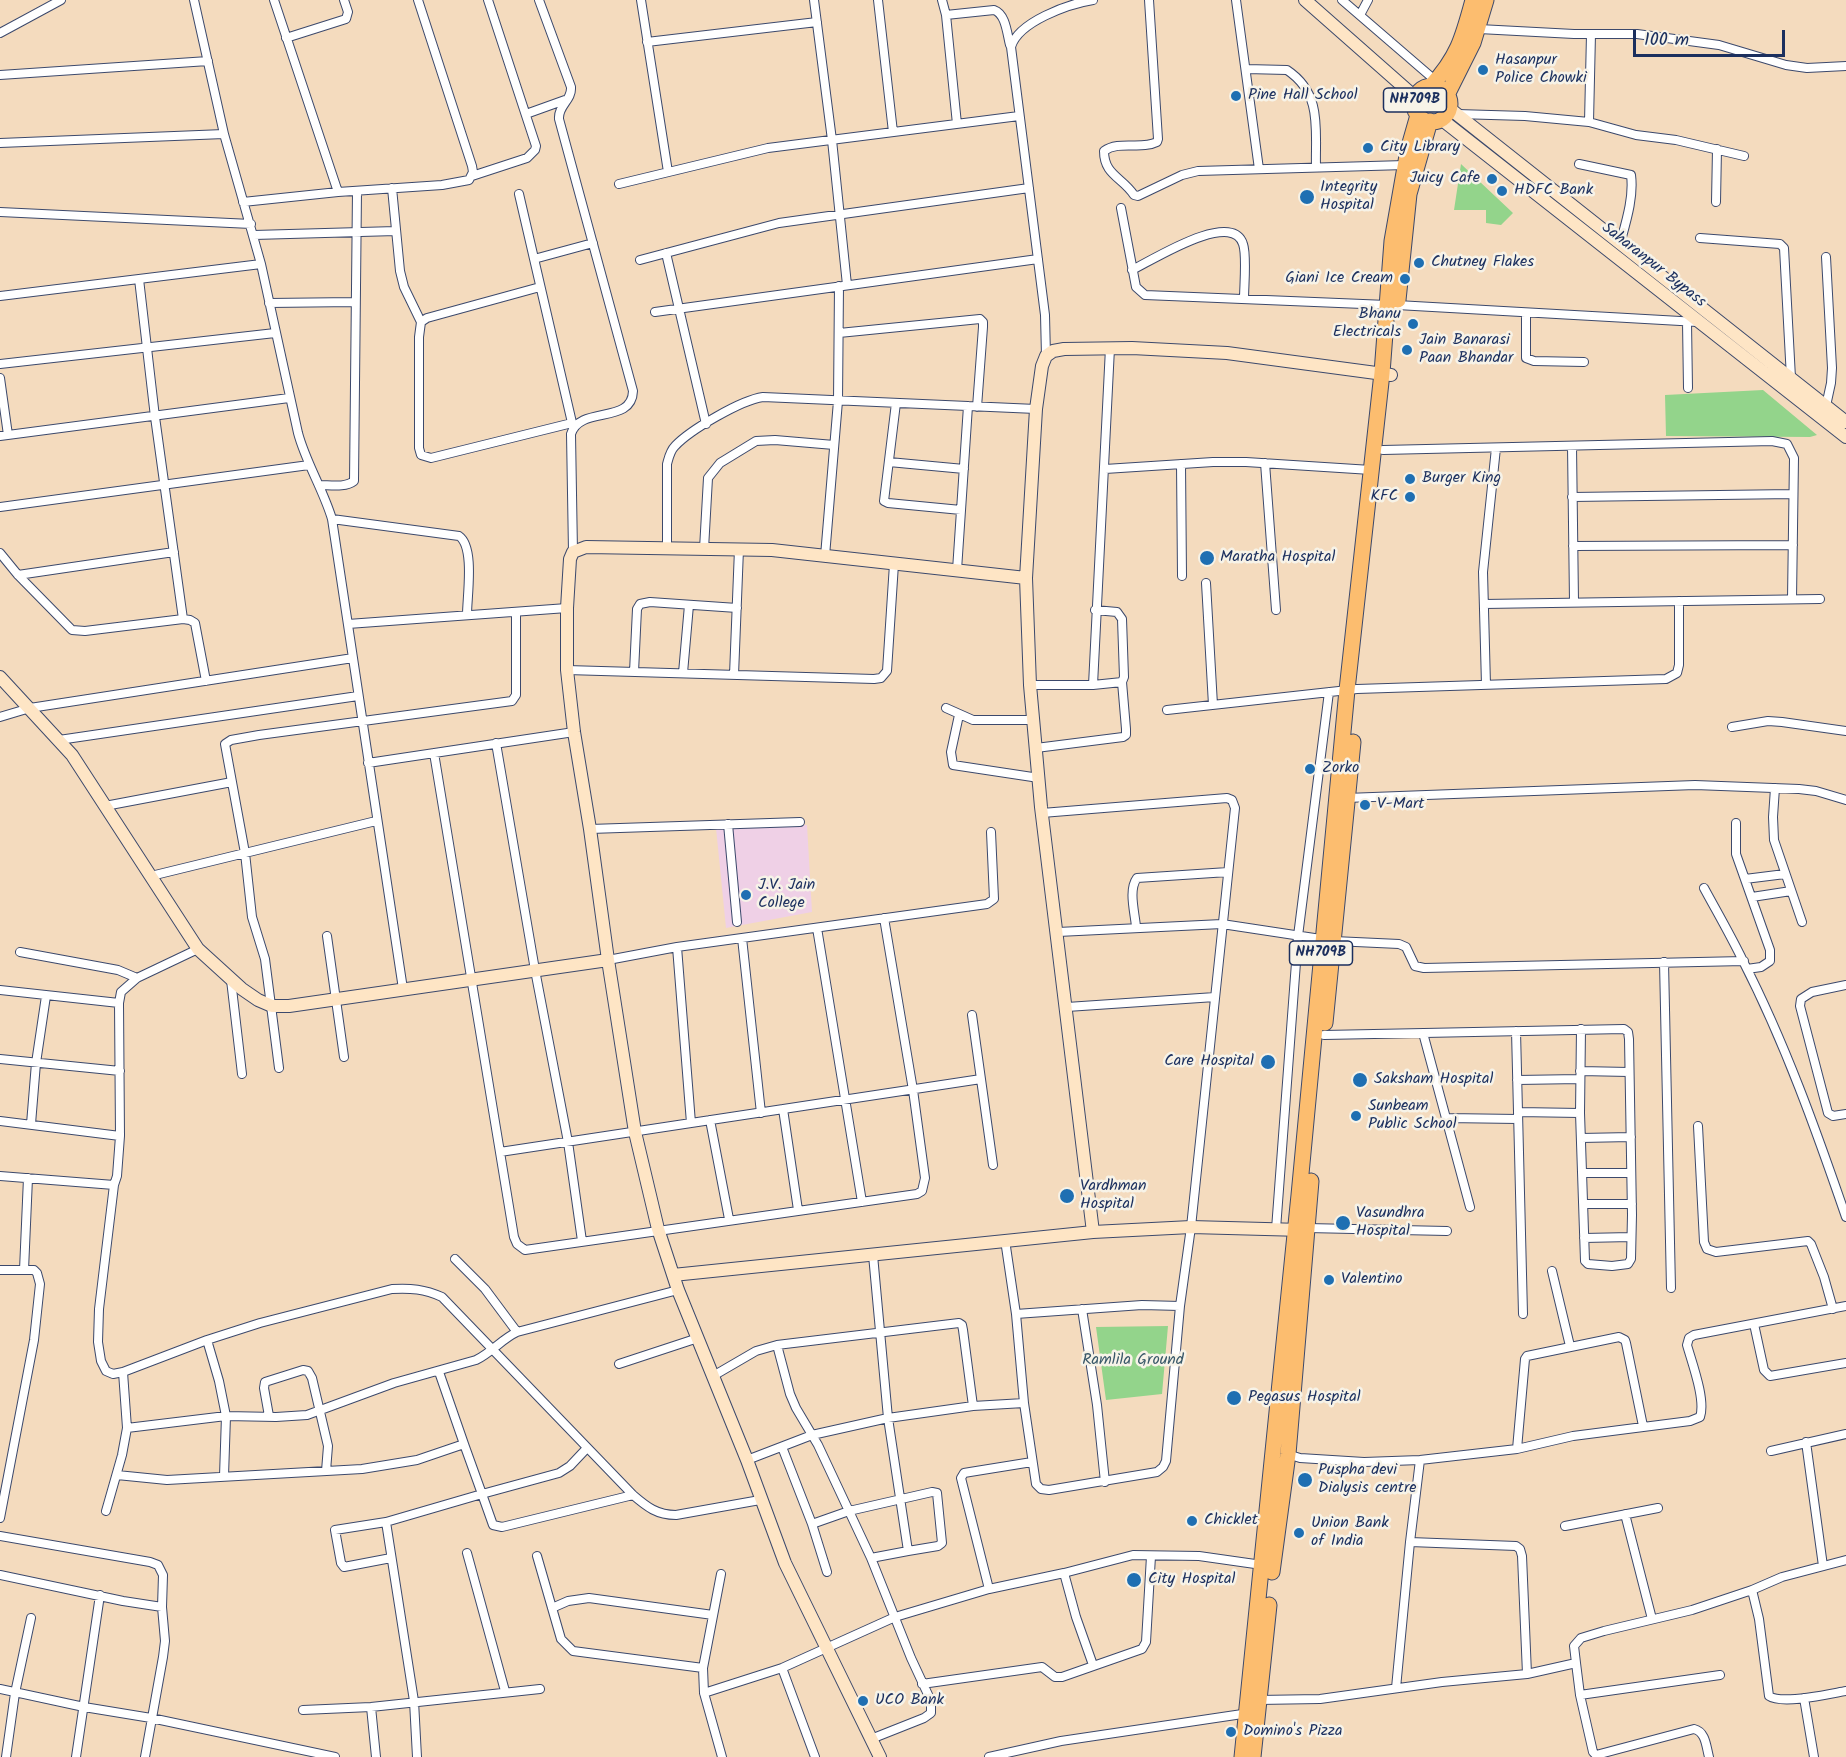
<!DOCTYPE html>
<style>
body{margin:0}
#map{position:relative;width:1846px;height:1757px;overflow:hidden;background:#f4dbbe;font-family:Kalam,sans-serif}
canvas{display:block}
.scale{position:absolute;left:1633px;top:30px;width:152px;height:27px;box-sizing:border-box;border:3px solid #1b2f5e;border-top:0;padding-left:8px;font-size:18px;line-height:21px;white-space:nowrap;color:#1b2f5e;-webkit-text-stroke:4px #f7f3e8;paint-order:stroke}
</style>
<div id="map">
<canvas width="1846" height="1757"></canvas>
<div class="scale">100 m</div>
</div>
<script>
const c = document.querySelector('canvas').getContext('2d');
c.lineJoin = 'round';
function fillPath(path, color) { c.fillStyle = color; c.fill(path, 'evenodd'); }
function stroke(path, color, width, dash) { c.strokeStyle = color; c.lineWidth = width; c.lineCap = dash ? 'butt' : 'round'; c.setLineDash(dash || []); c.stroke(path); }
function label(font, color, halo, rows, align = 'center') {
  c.font = font + ' Kalam,sans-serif'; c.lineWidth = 5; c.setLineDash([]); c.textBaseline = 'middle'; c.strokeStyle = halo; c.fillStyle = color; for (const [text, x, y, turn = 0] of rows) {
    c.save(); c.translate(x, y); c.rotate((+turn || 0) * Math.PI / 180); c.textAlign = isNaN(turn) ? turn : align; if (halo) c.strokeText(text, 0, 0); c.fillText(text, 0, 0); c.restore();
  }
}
fillPath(new Path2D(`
 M807,825l5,87 -86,16 -10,-100z`), '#efd0e6');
fillPath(new Path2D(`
 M1461,164l52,49 -12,12 -15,-2v-13h-32z
 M1763,390l54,45 -7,2 -144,-1 -1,-41z
 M1168,1326l-6,68 -56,6 -10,-73z`), '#93d48b');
const street = new Path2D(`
 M194,0l30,134 37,130 37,169c8,30 25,56 34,86l71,470
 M274,0l64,192
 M539,0l32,87c1,14 -13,18 -12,32l74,272c-1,34 -53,14 -62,43l2,118
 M641,0l27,172
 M814,0l18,140 15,145
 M878,0l15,132
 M942,0l4,15 11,109
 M1149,0l9,139 -1,3c-16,8 -38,-2 -53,9 0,24 18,26 30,44l4,1 44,-21 16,-4 207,-6
 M1236,0l23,169
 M1342,0l94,81
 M946,15l48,-5c12,4 13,24 16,35
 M1360,15l8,-15
 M1479,29l95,5h63l82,11 67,20 21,3 39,-2
 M0,33l61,-33
 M286,38l60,-19 2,-7 -4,-12
 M647,42l170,-20
 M1246,69l41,1c36,24 28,60 29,97
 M0,75l208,-14
 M526,114l39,-14
 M1457,114l68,2 64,6 47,13 40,5 68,16
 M1589,122l2,-88
 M0,143l224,-9
 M1579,164l52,11c3,22 -5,47 -11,69
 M472,176l55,-18 8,-8 1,-4 -48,-146
 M619,184l149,-36 251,-32
 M392,188l8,83 4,16 17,35
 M519,194l54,233
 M243,202l95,-10 104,-7 27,-5 4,-8 -1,-6 -54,-166
 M1716,202l1,-53
 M1121,208l15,79 9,8 242,10
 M0,212l251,12
 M254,235l142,-4
 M1700,238l80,6 4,4 7,130
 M666,253l40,171
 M534,259l59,-16
 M640,260l139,-37 250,-35
 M1132,270c19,-9 100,-61 111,-26 4,11 1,42 1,55
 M139,279l16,138 28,202 7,1 5,3 11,58
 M540,287l-113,31 -6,4 -2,15v111l2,7 10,3 141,-35
 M0,296l261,-32
 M269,303l86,-1
 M1397,305l301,17
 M655,312l383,-53
 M1526,314v44l8,3 50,1
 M1687,322l1,66
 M839,333l141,-14 3,3v5l-6,80
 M1046,356l-1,-41 -34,-268c7,-25 57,-43 82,-47
 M0,364l275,-31
 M0,378l8,57
 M896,403l-12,98 4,2 73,7
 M1826,406l5,-23 1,-15 -6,-111
 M0,436l289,-38
 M1572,446l2,156
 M1383,450l389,-9 15,3 7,14 -2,141
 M889,462l75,7
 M1265,463l11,147
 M1181,464l1,112
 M1105,469l108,-7h33l125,8
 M319,485c11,0 26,3 35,-4l3,-290
 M1572,497l221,-3
 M0,507l309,-42
 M332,519l127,17c16,11 8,60 8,79
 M1573,546l220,-1
 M667,548v-84c2,-7 3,-13 8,-18 15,-16 66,-46 88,-49l273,12
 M704,549l4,-71 12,-15 36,-22 19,-1 59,5
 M0,553l18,22 54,55 13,1 98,-12
 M825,556l13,-155 1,-115
 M957,570l11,-164
 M18,575l156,-23
 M1206,583l7,122
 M1484,604l336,-5
 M348,624l219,-16
 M567,670l307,9 7,-1 6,-7 7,-107
 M634,672l3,-63 3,-5 10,-2 87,6
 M683,673l6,-68
 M734,675l5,-126
 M1030,685h63l29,-3 2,-5 -2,-58 -5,-7 -22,-2
 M1093,685l17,-337
 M1486,685l-3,-113 13,-124
 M946,708l27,12h61
 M1167,710l190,-21 309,-10 11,-6 2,-8v-64
 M959,715l-8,37 2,13 86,13
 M0,717l30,-9 323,-50
 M1732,727l36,-6 14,1 64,9
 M59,740l299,-44
 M496,743l39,227 33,172 14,99
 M1036,748l87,-11 3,-2v-6l-4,-47
 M434,753l80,484 3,7 8,6 392,-56 5,-3 3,-13 -12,-88 -29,-172
 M368,763l206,-31
 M1775,788l-2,29 1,23 28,82
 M1346,798l349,-13 104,4 17,2 30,9
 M105,806l127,-24
 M1736,823v31l34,96v11l-9,6 -14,2
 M728,824l9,98
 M590,829l210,-7
 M151,876l225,-55
 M1745,879l40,-5
 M1704,888c13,24 27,48 39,73 42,82 73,169 103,256
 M1752,897l39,-6
 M1136,927c-1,-14 -8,-37 1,-49l91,-6
 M817,928l45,274
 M1058,932l164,-8 112,17 65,3 7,3 9,19 9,2 320,-7
 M327,936l17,121
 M742,938l19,175
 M677,947l14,176
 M20,952l98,18 19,8
 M608,960l69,-13 310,-43 7,-5 -3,-67
 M1664,962l7,326
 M231,980l11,94
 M1846,985l-34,7 -11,7 -1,7 28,107 5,3 13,-2
 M0,990l119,13
 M1067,1007l148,-10
 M972,1015l21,150
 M1516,1031l7,283
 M1423,1033l47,174
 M1324,1035l300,-6 4,3 1,7 3,176 -1,44 -3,5 -16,2 -24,-2 -3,-3 -5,-148 -62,-1
 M0,1059l120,12
 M279,1068l-14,-109 -13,-42 -7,-64 -20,-109 6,-4 28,-5 253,-34 4,-6v-83
 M1580,1071l49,1
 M1517,1080l63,-1
 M783,1109l15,101
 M1580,1113l1,-84
 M1446,1118l72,1
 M710,1120l19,99
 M0,1121l120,15 -1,-133 2,-11 16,-14 61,-29
 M31,1124l5,-61 10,-67
 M1698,1126l6,116 3,7 9,3 92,-11 3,3 13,33 9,32
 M120,1136l-3,40 -3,9 -15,124 -1,33 3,19 5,10 7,3 10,-2 84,-32 53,-17 132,-34c19,-1 32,0 50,8l191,198c14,12 24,20 43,20l84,-15
 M1581,1138l50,-1
 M500,1152l481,-73
 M1583,1173h48
 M0,1176l114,9
 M1584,1204h48
 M1307,1228l140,3
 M1276,1229l22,-293 31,-244
 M1584,1238l47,-1
 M1005,1240l11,74 8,89 12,81 5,5 8,1 108,-18 6,-5 3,-6 14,-155 11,-79 44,-419 -3,-8 -5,-2 -185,15
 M455,1259l30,30 32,43
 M0,1270h34l3,3 3,11 -6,56 -34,178
 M24,1270l4,-92
 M1552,1271l18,75
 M1082,1309l15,96 8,77
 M1016,1314l126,-9 38,1
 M1754,1324l10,46 6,6 76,-13
 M207,1340l12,41 7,35 -2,60
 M777,1345l13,49 6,14 22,37 53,113 40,100 20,43v12l-7,5 -53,21
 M619,1364l79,-26
 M713,1376l43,-25 21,-6 182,-22 3,2 1,5 10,76
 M269,1416l-5,-28 1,-6 38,-12 5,1 4,7 16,68 -2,25
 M127,1428l99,-12 50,1 31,-2 87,-32 82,-23c16,-8 26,-21 41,-28l161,-42
 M1806,1442l17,124
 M464,1444l18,50 77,-21 11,-7 17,-18
 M782,1447l30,77 37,-13 83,-19 5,1 5,50 -4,3 -30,5
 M1517,1449l8,-90 2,-3 92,-19 6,3 1,3 17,83
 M1771,1451l75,-17
 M1287,1454l13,4 64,4 56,-2 97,-11 56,-13 117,-15 10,-4c6,-17 -8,-54 -13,-72l2,-7 5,-3 152,-29
 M747,1460l65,-25 76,-17 85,-12 51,-3
 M117,1475l50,5 195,-11 55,-9 47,-16 -25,-72
 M106,1511l16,-56 5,-27 -4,-56
 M1625,1514l27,105
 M386,1522l28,179 3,56
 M812,1524l15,48
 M1565,1526l93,-18
 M0,1536l150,26 8,3 5,10 -1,32
 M1410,1542l106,4 4,3 2,7 5,118
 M467,1553l38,138
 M537,1556l24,83 12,12 130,17
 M391,1558l-47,9 -3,-4 -6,-33 51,-8 96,-28 11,31 9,2 131,-32
 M871,1558l37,-7 -20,-133 -15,-163
 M1064,1573l12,44 17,48
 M0,1575l123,26 39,6 3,34 -2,16 -18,100
 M989,1589l-28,-111 3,-5 6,-1 62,-10
 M1752,1590l7,29 10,77c13,9 60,-2 77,-5
 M552,1608l16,-7 21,-3 124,17
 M1576,1663l4,32 13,57 3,3 98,-26c12,3 12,17 15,28
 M782,1668l33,89
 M922,1684l120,-17 13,10h7l80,-28 4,-7 5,-86
 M1396,1688l14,-146 10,-82
 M0,1689l84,18 67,11 184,39
 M704,1693l-1,-25 18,-94
 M1580,1695l140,-20
 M1804,1698l10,59
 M1258,1700l62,-1 122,-17 85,-8 49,-11 -2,-17 7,-8 23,-7 88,-21 60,-20 30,-13 64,-17
 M371,1707l5,50
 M303,1710l68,-3 169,-18
 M6,1757l9,-64 16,-75
 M76,1757l24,-162
 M722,1757l-18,-64 78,-25 113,-51 94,-28 75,-16 69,-18 66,1 63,9
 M989,1757l72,-16 188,-28`);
const secondary = new Path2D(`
 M1305,0l110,97
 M1449,108l397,314
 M1441,119l405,318
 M0,677l72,78 126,194 44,40 16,11 14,6h17l319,-46
 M1093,1232l98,-5 111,3
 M673,1275l420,-43 -52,-425 -11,-122 -4,-107 10,-169 6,-43 4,-10 7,-5 11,-2 68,-1 95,5 164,22
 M880,1757l-95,-194 -38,-103 -69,-170 -20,-61 -23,-97 -27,-172 -18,-131 -16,-97 -7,-62v-62l3,-49 3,-7 13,-5 186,3 254,28`);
const highway = new Path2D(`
 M1431,86c27,-29 32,-49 42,-86
 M1414 104a18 18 0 1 1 36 0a18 18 0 1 1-36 0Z
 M1447,95l26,-52 13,-43
 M1398,300l11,-106 21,-73
 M1325,1023l28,-281
 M1272,1572l16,-118 23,-273
 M1242,1757l57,-562 48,-505 35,-317 10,-132 16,-91 10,-35
 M1253,1757l16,-152`);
stroke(street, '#3c496c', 10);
stroke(secondary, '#3c496c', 14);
stroke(highway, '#3c496c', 17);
stroke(street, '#fff', 8);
stroke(secondary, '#fee5c5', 12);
stroke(highway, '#fcbd6f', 15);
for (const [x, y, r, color] of [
 [1483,70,6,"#1f6fb2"],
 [1236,96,6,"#1f6fb2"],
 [1368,148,6,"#1f6fb2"],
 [1492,179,6,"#1f6fb2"],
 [1502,191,6,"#1f6fb2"],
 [1307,197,8,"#1f6fb2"],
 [1419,263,6,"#1f6fb2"],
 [1405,279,6,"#1f6fb2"],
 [1413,324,6,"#1f6fb2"],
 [1407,350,6,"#1f6fb2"],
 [1410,479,6,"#1f6fb2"],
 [1410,497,6,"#1f6fb2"],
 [1207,558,8,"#1f6fb2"],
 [1310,769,6,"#1f6fb2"],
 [1365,805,6,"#1f6fb2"],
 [746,895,6,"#1f6fb2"],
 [1268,1062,8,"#1f6fb2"],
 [1360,1080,8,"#1f6fb2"],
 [1356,1116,6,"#1f6fb2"],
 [1067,1196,8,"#1f6fb2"],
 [1343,1223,8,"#1f6fb2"],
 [1329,1280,6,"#1f6fb2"],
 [1234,1398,8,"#1f6fb2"],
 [1305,1480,8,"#1f6fb2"],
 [1192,1521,6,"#1f6fb2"],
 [1299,1533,6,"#1f6fb2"],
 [1134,1580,8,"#1f6fb2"],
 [863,1701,6,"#1f6fb2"],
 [1231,1732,6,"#1f6fb2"]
]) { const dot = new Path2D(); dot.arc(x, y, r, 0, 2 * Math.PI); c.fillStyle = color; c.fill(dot); stroke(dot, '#f7f3e8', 2); }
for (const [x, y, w] of [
 [1415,100,63],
 [1321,953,63]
]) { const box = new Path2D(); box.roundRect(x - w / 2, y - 12, w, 24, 4.5); c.fillStyle = '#f7f3e8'; c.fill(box); stroke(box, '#1b2f5e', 1.5); }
label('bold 15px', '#1b2f5e', null, [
 ["NH709B",1415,100],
 ["NH709B",1321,953]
]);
label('16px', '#1b2f5e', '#f7f3e8', [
 ["Hasanpur",1495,61],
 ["Police Chowki",1495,79],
 ["Pine Hall School",1248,96],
 ["City Library",1380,148],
 ["Juicy Cafe",1480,179,"right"],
 ["Integrity",1320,188],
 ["Hospital",1320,206],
 ["HDFC Bank",1514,191],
 ["Chutney Flakes",1431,263],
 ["Giani Ice Cream",1393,279,"right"],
 ["Bhanu",1401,315,"right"],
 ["Electricals",1401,333,"right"],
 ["Jain Banarasi",1419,341],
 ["Paan Bhandar",1419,359],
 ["Burger King",1422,479],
 ["KFC",1398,497,"right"],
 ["Maratha Hospital",1220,558],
 ["Zorko",1322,769],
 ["V-Mart",1377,805],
 ["J.V. Jain",758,886],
 ["College",758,904],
 ["Care Hospital",1254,1062,"right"],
 ["Saksham Hospital",1374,1080],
 ["Sunbeam",1368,1107],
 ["Public School",1368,1125],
 ["Vardhman",1080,1187],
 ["Hospital",1080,1205],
 ["Vasundhra",1356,1214],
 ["Hospital",1356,1232],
 ["Valentino",1341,1280],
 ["Pegasus Hospital",1248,1398],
 ["Puspha devi",1318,1471],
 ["Dialysis centre",1318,1489],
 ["Chicklet",1204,1521],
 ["Union Bank",1311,1524],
 ["of India",1311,1542],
 ["City Hospital",1148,1580],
 ["UCO Bank",875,1701],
 ["Domino's Pizza",1243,1732]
], 'left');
label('16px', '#1b2f5e', '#f7f3e8', [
 ["Saharanpur Bypass",1653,266,38]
]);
label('16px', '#395869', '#f7f3e8', [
 ["Ramlila Ground",1133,1361]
]);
</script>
